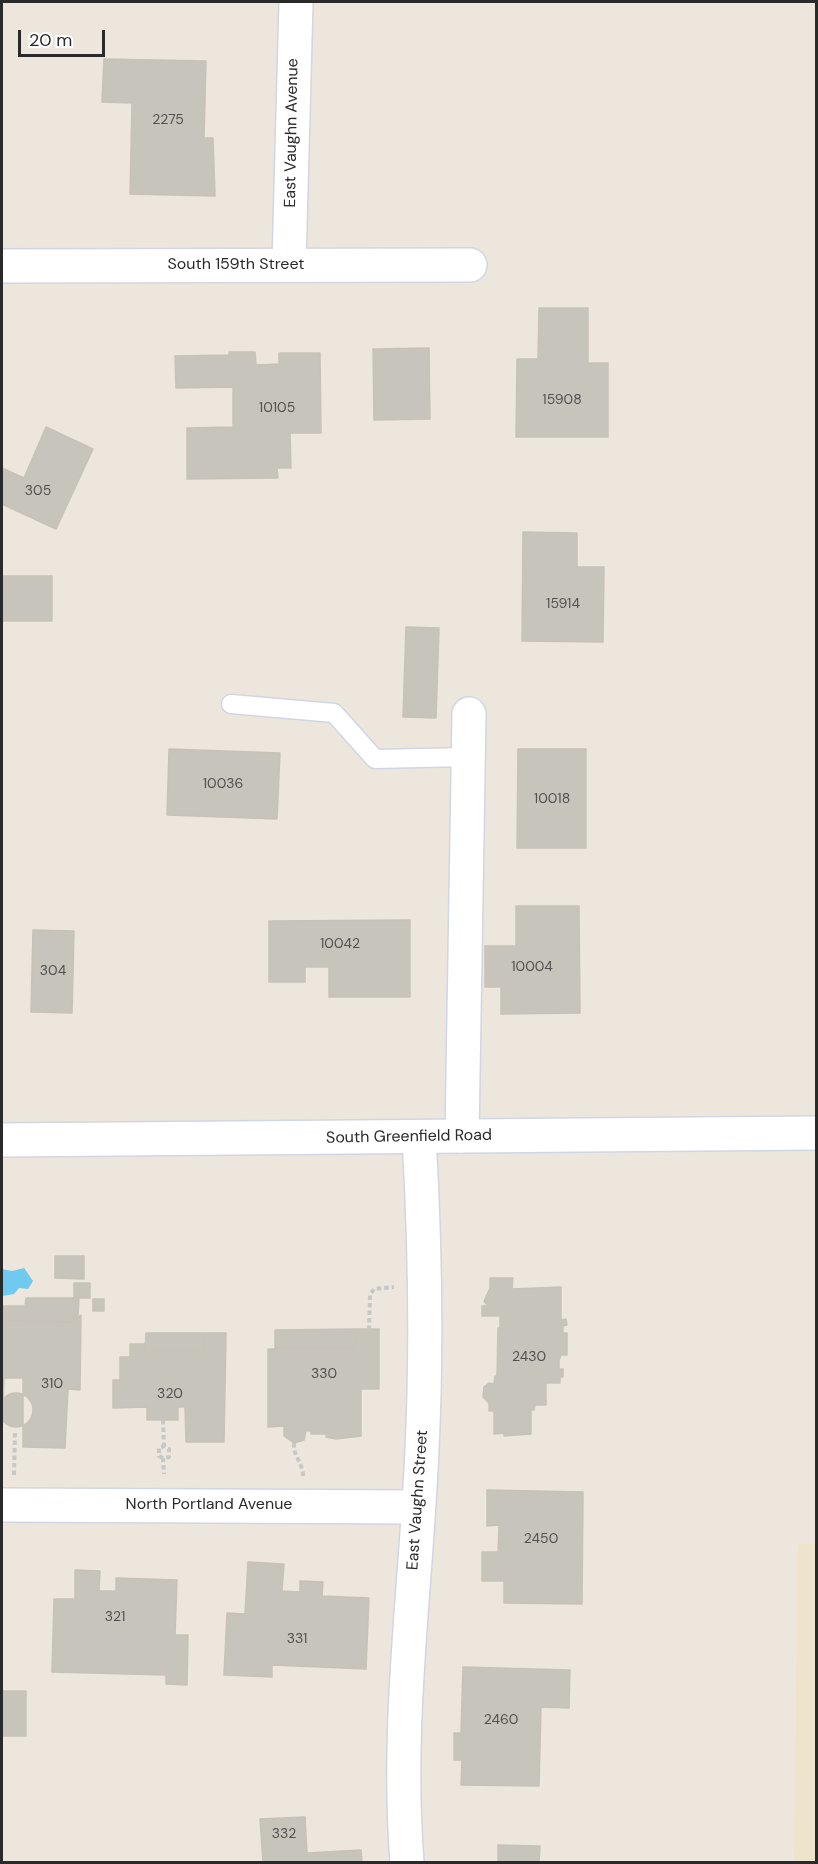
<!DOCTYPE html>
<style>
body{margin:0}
#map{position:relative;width:818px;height:1864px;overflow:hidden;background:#ece6dc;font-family:"DM Sans",sans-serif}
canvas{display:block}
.frame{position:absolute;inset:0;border:3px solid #2a2a2a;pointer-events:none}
.scale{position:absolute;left:18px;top:30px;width:87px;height:27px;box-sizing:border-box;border:3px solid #2a2a2a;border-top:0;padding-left:8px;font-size:18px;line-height:21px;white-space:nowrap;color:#2a2a2a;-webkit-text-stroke:4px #fff;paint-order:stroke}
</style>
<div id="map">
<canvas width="818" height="1864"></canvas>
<div class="frame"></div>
<div class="scale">20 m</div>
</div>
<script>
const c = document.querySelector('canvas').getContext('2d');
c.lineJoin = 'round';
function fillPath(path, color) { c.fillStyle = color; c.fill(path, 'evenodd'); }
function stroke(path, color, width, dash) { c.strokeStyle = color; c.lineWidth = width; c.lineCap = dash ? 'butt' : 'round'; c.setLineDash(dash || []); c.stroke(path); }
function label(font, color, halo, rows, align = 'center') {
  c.font = font + ' "DM Sans",sans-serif'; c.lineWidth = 4.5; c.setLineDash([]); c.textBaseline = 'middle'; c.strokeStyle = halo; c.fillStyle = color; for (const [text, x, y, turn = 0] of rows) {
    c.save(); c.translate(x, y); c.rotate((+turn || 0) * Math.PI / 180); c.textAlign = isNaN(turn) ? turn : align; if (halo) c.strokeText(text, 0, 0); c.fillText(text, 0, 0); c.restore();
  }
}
fillPath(new Path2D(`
 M798,1544h18v318h-22z`), '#eee4cc');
fillPath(new Path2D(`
 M24,1268l9,13 -5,8 -9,-1 -5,6 -12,2v-27l10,2z`), '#70c9ee');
const building = new Path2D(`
 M104,59l102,2 -2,77h9l2,58 -85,-2 2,-91 -30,-1z
 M539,308h49v55h20v74h-92l1,-78h21z
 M429,348l1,71 -56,1 -1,-71z
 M229,352h26l1,13 23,-1v-11h41l1,80h-31l1,35h-14l1,10 -91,1v-51l46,-1v-40l-57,1 -1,-32 54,-1z
 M46,427l47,22 -37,80 -54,-25v-36l22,10z
 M523,532l54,1v34h27l-1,75 -81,-1z
 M2,576h50v45h-50z
 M406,627l33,1 -3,90 -33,-1z
 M169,749l111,4 -3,66 -110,-4z
 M518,749h68v99h-69z
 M516,906h63l1,107 -79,1v-27h-16v-41h31z
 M410,920v77h-81v-30h-24v15h-36v-61z
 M33,930l41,1 -2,82 -41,-1z
 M55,1256h29v23l-29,-1z
 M490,1278h23l-1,11 49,-2v33l5,-1 1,6 -4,1v7h4v22h-6l-2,5v9h4v8h-3v6h-14v22h-11l-1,5h-3v24l-27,2v-3l-10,1v-23h-5v-8l-6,-6 1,-10 5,-4 5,1 1,-8h2l1,-48h2v-12h-18v-10h6l-4,-5 6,-13z
 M74,1283h16v15h-16z
 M26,1298h53l-1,17 -7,7 -68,-2 -1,-14h23z
 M93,1299h11v12h-11z
 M2,1310l1,10 68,2 10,-7 -1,75 -12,-1 -3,59 -42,-1v-69h-19l-2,51z
 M355,1329h24v60h-18v47l-25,3 -10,-2v-3h-15v-3h-5l-2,9 -10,3 -10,-7v-10l-16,1v-78l87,-1z
 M355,1329v19h-80v-18z
 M146,1333h59v18h-60z
 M205,1333h21l-2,109h-38l-1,-35h-7v13h-31v-13l-34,1v-28h7v-23h10v-13h15v7h60z
 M-1 1410a17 17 0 1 1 34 0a17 17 0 1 1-34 0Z
 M487,1490l96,2 -1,112 -78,-1v-22h-22v-29h16l1,-27 -12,1z
 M248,1562l36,2 -2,27 18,1v-11l23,1 -1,14 47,2 -3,71 -94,-4v12l-48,-2 3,-62 18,1z
 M75,1570l25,1 -1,20h17v-13l61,2 -2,55h13l-1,50 -21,-1v-9l-114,-3 2,-73h21z
 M463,1667l107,3 -1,38 -28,-1 -2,79 -78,-1 1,-25h-8v-27h7z
 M2,1691h24v45h-24z
 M305,1817l2,36 54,-3 1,12h-99l-3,-43z
 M498,1845l42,1 -1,16h-41z`);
fillPath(building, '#c7c4bb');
stroke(building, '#c8c2b6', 1.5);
const service = new Path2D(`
 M231,704l103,9 41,46 93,-2`);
const minor = new Path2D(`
 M289,264l7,-262
 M2,266l468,-1
 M462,1136l7,-422
 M2,1505l415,2
 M407,1862c-11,-138 9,-274 15,-412 5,-105 3,-209 -3,-313`);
const secondary = new Path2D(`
 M2,1140l814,-7`);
stroke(service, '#d2d5e3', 21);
stroke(minor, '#d2d5e3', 36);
stroke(secondary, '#d2d5e3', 36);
stroke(new Path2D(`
 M369,1330l1,-35 4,-6 20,-2
 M163,1420l1,26
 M294,1443c-1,13 9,20 9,33
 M163,1458l-4,-2v-8l5,-2 5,3v8l-6,1 1,16
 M14,1475l1,-44`), '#c8c8c8', 4, [4.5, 3]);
stroke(service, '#fff', 18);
stroke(minor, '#fff', 33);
stroke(secondary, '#fff', 33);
label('14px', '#51504e', null, [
 ["2275",168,120],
 ["15908",562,400],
 ["10105",277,408],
 ["305",38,491],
 ["15914",563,604],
 ["10036",223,784],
 ["10018",552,799],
 ["10042",340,944],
 ["10004",532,967],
 ["304",53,971],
 ["2430",529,1357],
 ["330",324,1374],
 ["310",52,1384],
 ["320",170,1394],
 ["2450",541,1539],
 ["321",115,1617],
 ["331",297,1639],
 ["2460",501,1720],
 ["332",284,1834]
]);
label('16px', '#2a2a2a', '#fff', [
 ["East Vaughn Avenue",292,133,-89],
 ["South 159th Street",236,265],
 ["South Greenfield Road",409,1137,-1],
 ["East Vaughn Street",418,1500,-86],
 ["North Portland Avenue",209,1505]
]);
</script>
